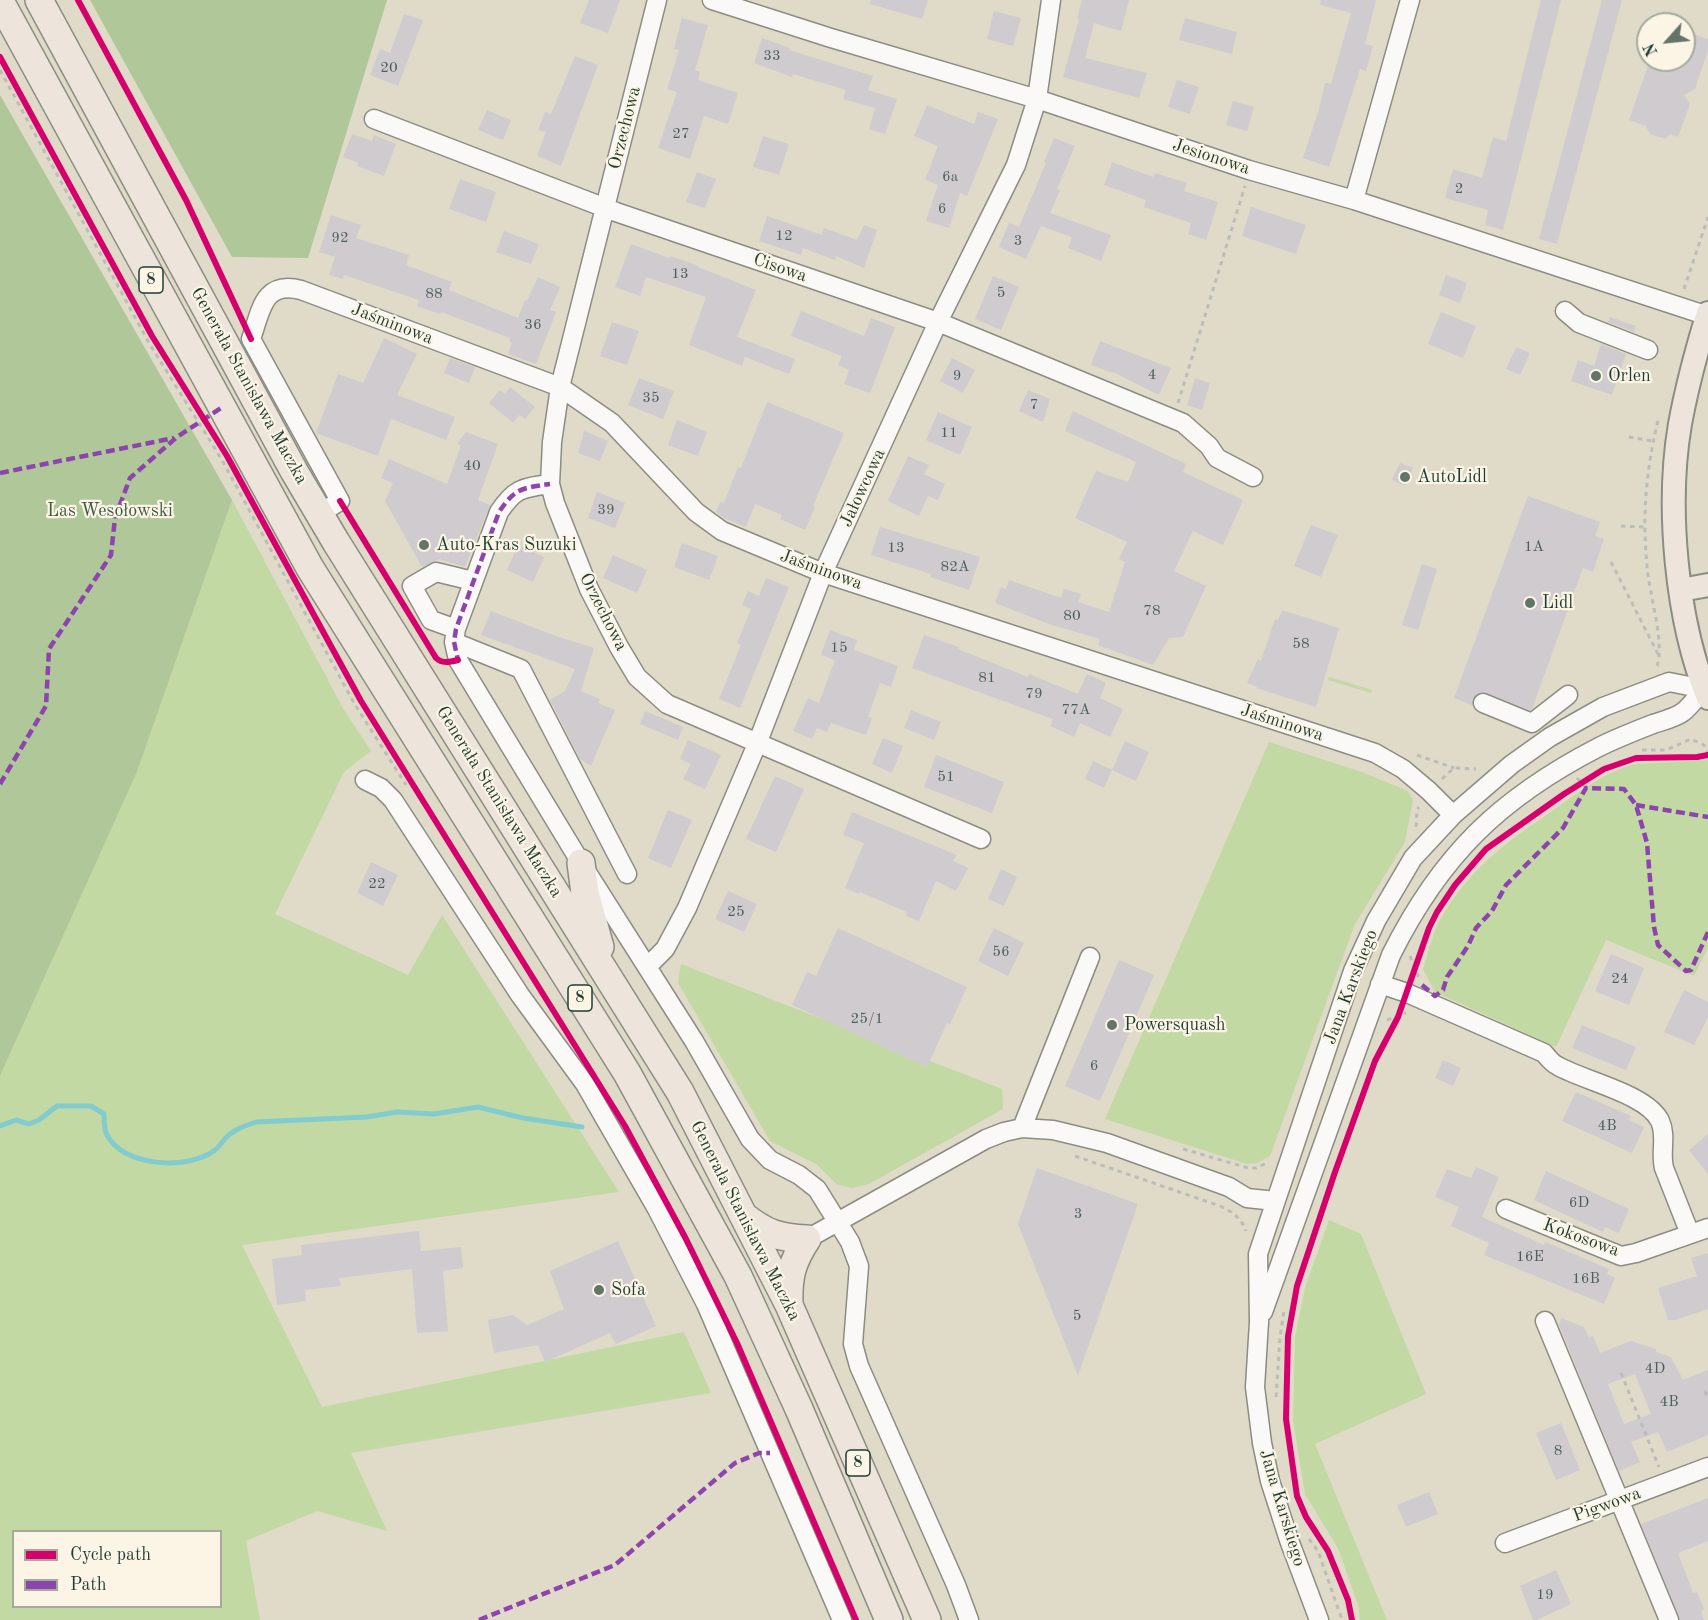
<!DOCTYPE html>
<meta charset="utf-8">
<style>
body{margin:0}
#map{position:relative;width:1708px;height:1620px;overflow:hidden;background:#e0dac8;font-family:"Old Standard TT",serif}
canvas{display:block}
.legend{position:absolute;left:12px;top:1530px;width:210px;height:78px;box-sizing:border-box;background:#fcf5e5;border:2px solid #a4ab9e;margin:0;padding:8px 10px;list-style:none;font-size:18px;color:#1f3d34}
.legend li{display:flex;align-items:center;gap:12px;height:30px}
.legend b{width:30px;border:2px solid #a4ab9e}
.north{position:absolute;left:1636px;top:12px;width:60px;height:60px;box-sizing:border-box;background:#fcf5e5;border:2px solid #a4ab9e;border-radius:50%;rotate:243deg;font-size:16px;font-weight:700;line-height:24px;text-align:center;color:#1f3d34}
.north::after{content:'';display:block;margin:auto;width:21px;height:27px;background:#637468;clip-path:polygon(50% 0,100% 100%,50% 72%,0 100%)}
</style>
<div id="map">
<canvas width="1708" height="1620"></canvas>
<ul class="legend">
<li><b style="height:8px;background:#d6006c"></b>Cycle path</li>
<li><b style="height:8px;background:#8e44ad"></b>Path</li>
</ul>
<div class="north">N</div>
</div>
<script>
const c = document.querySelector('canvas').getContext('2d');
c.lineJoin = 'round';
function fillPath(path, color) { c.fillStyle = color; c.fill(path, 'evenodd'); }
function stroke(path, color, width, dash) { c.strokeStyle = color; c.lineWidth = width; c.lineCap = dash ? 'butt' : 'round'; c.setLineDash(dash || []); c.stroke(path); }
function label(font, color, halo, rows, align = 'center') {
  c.font = font + ' "Old Standard TT",serif'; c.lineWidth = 4.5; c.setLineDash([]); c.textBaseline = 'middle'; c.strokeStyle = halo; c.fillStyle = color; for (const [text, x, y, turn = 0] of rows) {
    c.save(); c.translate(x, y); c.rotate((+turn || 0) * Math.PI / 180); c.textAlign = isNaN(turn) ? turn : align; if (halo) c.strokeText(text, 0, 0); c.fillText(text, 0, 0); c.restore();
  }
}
fillPath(new Path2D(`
 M232,500l112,210 27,41 -27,21 -69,142 133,61 34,-60 177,277 -377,53 80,162 362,-75 27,61 -360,60 36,78 -70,-20 -71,30 14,79h-260v-544l137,-304zM14,1532h206v74h-206z
 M1329,677l43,13 -1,3 -43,-13z
 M1269,742l93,30 46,19 5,9 -8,42 -50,82 -85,232 -13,7 -10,1 -142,-45z
 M1708,760v188l-14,28 -88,-36 -50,107 -121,-55 -12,-23c6,-18 10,-40 21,-56 31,-50 67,-74 114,-106 23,-17 48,-35 76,-43z
 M681,964l321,125 1,20 -134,75 -17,4 -16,-4 -20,-20 -46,-23 -92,-158z
 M1329,1220l32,14 65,160 -111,50 72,176h-27l-1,-12 -21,-60 -33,-54 -12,-74 2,-83 10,-49z`), '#c3d9a3');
fillPath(new Path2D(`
 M90,0h297l-79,258 -76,-1z
 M0,95l232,405 -95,272 -137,304z`), '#b0c899');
stroke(new Path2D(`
 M0,1126l16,-6 13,4 10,-4 18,-14h34l13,8c0,6 0,13 2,19 15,34 82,38 109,17 3,-2 6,-7 9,-10 8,-10 20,-14 32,-18l111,-5 30,-5 37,2 44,-7 45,11 59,9`), '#82cbce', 5);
fillPath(new Path2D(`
 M589,0h31l-12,33 -28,-10z
 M871,0h57l-6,19 -52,-15z
 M1082,0h47l-8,31 -27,-8 -9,35 62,15 -8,25 -76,-21 16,-58 -2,-1z
 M1321,0h55l-11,44 8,2 -7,25 -6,-2 -31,98 -26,-9 16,-49 6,-26 6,1 20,-71 -31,-8z
 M1541,0h20l-58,230 -18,-5 3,-15 -43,-12 8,-29 29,9 11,-41 13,4z
 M1602,0h20l-65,244 -18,-5z
 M994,11l27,7 -8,28 -26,-7z
 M404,14l19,6 -25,66 -28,-11 10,-26 10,4z
 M682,18l26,7 -13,45 5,2 -2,8 40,13 -10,31 -24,-8 -14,43 -32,-11 19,-56 -10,-3 12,-39 -5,-1z
 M1185,18l52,14 -5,22 -53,-14z
 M1684,31l24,8v12l-13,38 -11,6 6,9 -12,33 -8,-3 -5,5 -15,-5 -4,-8 -17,-6 21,-60h34z
 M762,38l28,10 -1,2 84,26 -5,14 29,9 -12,35 -16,-5 6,-21 -32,-9 3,-9 -53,-16 -1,3 -38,-14z
 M575,56l23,9 -37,101 -24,-10 9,-24 -8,-2 7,-18 6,2z
 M1177,80l22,7 -9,27 -22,-7z
 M1233,101l21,6 -7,24 -21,-6z
 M927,105l47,19 4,-12 20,7 -31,77 -7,-3 -11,35 -23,-7 12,-36 -13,-5 13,-34 -24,-10z
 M487,110l24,10 -8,20 -25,-10z
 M352,134l20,7 2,-6 22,9 -12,32 -27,-10 2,-3 -16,-6z
 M763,136l26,8 -10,31 -26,-8z
 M1054,138l21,8 -18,43 3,1 -10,23 61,22 -10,26 -33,-13 4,-11 -31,-11 -15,33 -27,-12 10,-24 10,4 27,-64 -2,-1z
 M1112,162l41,15 2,-4 32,10 -3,8 34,11 -12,38 -18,-6 3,-11 -47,-16 2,-7 -42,-15z
 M697,172l19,7 -11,29 -19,-6z
 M460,179l36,13 -10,30 -37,-13z
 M1251,207l55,18 -10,29 -54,-18z
 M331,215l30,10 -5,13 53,17 -3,10 46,17 -3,8 69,28 7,-18 2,1 11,-24 22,10 -10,23 6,2 -20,52 -28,-10 4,-11 -3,-2 1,-3 -69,-26 -1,2 -23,-8 2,-6 -75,-25 -1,4 -14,-4 6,-18 -16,-5z
 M767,216l55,19 2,-7 33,12 7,-15 13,5 -13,38 -28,-12 -1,4 -32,-12 -2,7 -42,-14z
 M504,231l35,13 -8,20 -35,-12z
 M631,244l38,14 1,-2 29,10 -1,1 58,23 -19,47 58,22 -6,15 -44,-17 -3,9 -53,-21 17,-48 -60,-20 -6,19 -25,-9z
 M1446,275l21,8 -7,20 -21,-8z
 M993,276l26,11 -18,43 -26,-11z
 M801,311l63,25 7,-18 24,9 -25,66 -26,-9 5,-14 -11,-5 4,-9 -51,-20z
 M1441,312l35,14 -13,32 -35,-14z
 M1610,317l26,9 -2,6 -26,-10z
 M612,322l27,9 -12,34 -27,-9z
 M384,338l33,16 -20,41 58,22 -9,23 -55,-21 -13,37 -62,-23 22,-59 25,9z
 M1100,341l71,27 -12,27 -46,-23v1l-22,-8z
 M1601,344l25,10 -14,41 -41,-14 7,-21 16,6z
 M1516,347l14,6 -10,22 -14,-6z
 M450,358l25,9 -6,16 -25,-10z
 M952,358l23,12 -12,23 -23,-12z
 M639,378l35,13 -11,28 -35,-14z
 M1195,378l15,5 -8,27 -15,-5z
 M510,387l25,20 -10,12 -6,-4 -6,8 -24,-20 11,-13 5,4z
 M1028,390l22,9 -7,23 -24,-11z
 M767,402l77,31 -31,73 2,1 -10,23 -25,-11 2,-4 -27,-11 -9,23 -22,-9 -8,-6 4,-10 4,1 14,-36 3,1z
 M1073,411l113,53 -3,8 60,28 -20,45 -30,-14 -19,40 32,15 -23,51 -14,1 -16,27 -55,-20 2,-6 -51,-15 -54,-21 6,-16 5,2 3,-9 52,18 3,-9 17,5 -3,8 31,10 16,-50 -6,-3 8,-17 -52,-24 21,-47 32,11 8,-20 -71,-31z
 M938,412l34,15 -12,28 -34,-15z
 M677,420l30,12 -9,24 -30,-11z
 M584,431l24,10 -8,20 -22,-8z
 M466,432l32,12 -20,56 12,5 -25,62 -26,-8 -17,8 -37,-66 8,-18 -12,-5 8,-19 58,25 14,-39 -4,-1z
 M908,456l21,9 -5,9 21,10 -7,16 -10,-4 -9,20 -31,-15z
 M1400,463l13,5 -8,18 -13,-6z
 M597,492l28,11 -10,25 -27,-10z
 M1528,496l72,26 -5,14 9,3 -11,33 -10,-4 -51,141 -2,1 -48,-18 -6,3 -4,10 -18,-7z
 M1311,525l27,10 -17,42 -27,-11z
 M880,527l100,30 -11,33 -39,-13 1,-3 -60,-19z
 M682,543l36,13 -9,24 -35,-13z
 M518,545l26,12 -11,25 -26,-12z
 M613,555l34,15 -10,23 -34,-15z
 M1422,564l15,5 -19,61 -16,-5z
 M766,578l23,9 -49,121 -21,-9 22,-54 -4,-2 14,-34 -9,-4 6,-14 11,5z
 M1282,610l57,18 -23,79 -60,-19 2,-1 -11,-4 11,-24 3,2 14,-42 3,1z
 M491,611l65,25 38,12 -13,43 19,8 -2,4 17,7 -24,56 -11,-7 -30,-59 15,-9 10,-22 -94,-34z
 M830,630l27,10 -3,10 44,16 -7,21 -11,-4 -12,34 4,1 -6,17 -35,-12 -4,9 -10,-4 -5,11 -19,-8 15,-33 11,5 16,-43 -14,-5z
 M924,635l35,12 -1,2 70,28 1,-3 49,20 9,-20 19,9 -6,15 23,11 -13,28 -30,-14 -6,14 -24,-11 3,-7 -141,-51z
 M911,710l30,12 -7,18 -30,-12z
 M645,711l38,16 -5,13 -38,-16z
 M883,738l20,8 -11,27 -20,-9z
 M688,740l33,15 -16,34 -22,-10 8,-15 -11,-5z
 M1125,741l24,11 -13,29 -24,-11z
 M936,755l68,27 -12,31 -68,-26z
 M1093,761l19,9 -8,18 -19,-9z
 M775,776l29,13 -28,63 -30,-13z
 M668,810l24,10 -21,48 -23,-10z
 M852,812l105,43 -4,6 15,7 -12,23 -20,-10 -17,40 -13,-5 1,-4 -47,-20 -1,2 -14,-6 19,-45 -21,-8z
 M371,862l27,13 -15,31 -26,-13z
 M1001,869l16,8 -13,29 -16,-7z
 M728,891l29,13 -13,28 -29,-13z
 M838,928l129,59 -17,37 -3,-1 -20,44 -135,-62 15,-33 9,4z
 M994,928l30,15 -16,33 -30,-15z
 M1611,954l33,14 -15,37 -34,-14z
 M1119,960l35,15 -54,126 -35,-15z
 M1684,990l24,12v15l-14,28 -30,-13z
 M1582,1025l54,22 -10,23 -54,-22z
 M1443,1060l18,8 -8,18 -18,-8z
 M1576,1092l55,24 -2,4 15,7 -12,26 -70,-32z
 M1708,1134v40l-19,-24z
 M1476,1167l23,10 -17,40 62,28 1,-3 64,27 -2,5 8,4 -11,26 -120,-49 5,-12 -38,-17 8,-19 -24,-10 12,-28 24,9z
 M1037,1168l101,36 -60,172 -60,-152z
 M1546,1171l83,38 -10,24 -14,-6 -2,5 -69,-32z
 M419,1231l2,20 40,-4 2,21 -20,3 5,60 -31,2 -5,-64 -73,9 2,8 -36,4 1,11 -29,4 -5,-46 30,-4 -1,-10z
 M618,1241l38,85 -40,18 -6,-11 -65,29 -7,-17 -44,8 -6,-33 25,-5 14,10 37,-16 -14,-38z
 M1708,1253v56l-33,11h-7l-10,-32 39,-12 -6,-18z
 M1561,1318l23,9 5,11 4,-2 7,17 31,-12 25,8v3l15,5 12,23 25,-10v65l-41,17 -9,-20 -27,10 9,20 -21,9 -60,-146zM1635,1374l16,40 -27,10 -16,-40z
 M1561,1423l19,47 -24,10 -20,-47z
 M1429,1492l9,22 -32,13 -9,-22z
 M1708,1498v43l-30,12 15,40 4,-1 7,17 -3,2 3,9h-24l-39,-96z
 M1556,1570l15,34 -34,16h-4l-13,-34z`), '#d0cbcf');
const minor = new Path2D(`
 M657,0l-97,387 -8,55 -2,42 5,19 34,86 30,58 18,30 30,27 314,135
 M712,0l119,38 206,61 212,71 105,30 354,116
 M374,119l242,93 322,110 245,101 26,23 8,12 36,19
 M1354,200l56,-200
 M1565,311l14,12 69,27
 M550,484c-28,4 -35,4 -51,28l-43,117 -2,13 4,18 123,203 113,178 56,98 20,21 29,15 18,14 33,53 9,24 -6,78 6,22 97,219 13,35
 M319,514l21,-13 -89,-162c10,-28 12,-59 50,-49l259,97 52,36 84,89 26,19 101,42 552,180 28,16 26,22 24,24
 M456,629l-25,-9 -19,-34 24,-14 37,9
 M454,642l67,27 106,205
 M1483,703l49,20 36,-28
 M365,780l16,8 12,12 127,195 65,89 72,125 49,95 136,316
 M647,967l18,-18 22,-41 70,-164 66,-171 115,-251 78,-157 21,-66 14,-99
 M1380,984l27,9 137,60c4,5 9,11 14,13 26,15 89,28 102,55 7,15 0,31 4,47l26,66
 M1022,1128l68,-171
 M1506,1209l115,47 15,-3 72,-25
 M807,1239l179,-100 18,-7 18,-4 31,2 54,13 122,44 18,11 28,3
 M1263,1312l128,-357c50,-100 109,-157 208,-208 18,-9 36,-16 54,-23 9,-3 22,-6 30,-12 8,-6 14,-16 21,-23
 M1545,1321l124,299
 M1505,1543l203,-76
 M1319,1620l-30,-80 -19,-59 -8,-38 -7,-56 4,-65 -1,-68 95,-283 23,-50 37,-63 40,-43 59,-51 38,-27 53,-30 66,-25 35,7 4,-1`);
const major = new Path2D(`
 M1708,313c-11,36 -21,73 -28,111 -14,82 -4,196 28,274
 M1681,590l27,-5`);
const highway = new Path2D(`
 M39,0l255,471 42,71 344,550 109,213 138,315
 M0,1l310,567 317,505 111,203 61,133 90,211
 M581,863l4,30 15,54
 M745,1217c22,17 35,21 62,22
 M789,1304c-1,-28 3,-42 18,-65`);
stroke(minor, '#8b8d82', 21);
stroke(major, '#8b8d82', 26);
stroke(highway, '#8b8d82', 30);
stroke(new Path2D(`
 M0,70l149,273 73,117 132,243 52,82
 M1684,289l24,-72
 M1178,403l67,-217
 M1629,437l24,4
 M1621,526l23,1
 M1611,562l48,94
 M1657,666c8,-23 -8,-73 -10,-100 -5,-52 -1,-94 11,-146
 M1642,750h24l25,-11 13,6 4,9
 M1417,755l37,13
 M1577,778l9,10
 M1442,779l12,-11 22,1
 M1416,827l1,-17 2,-3
 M1410,956l9,22
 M1387,1020l19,-7
 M1183,1149l65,19h9l11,-6
 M1075,1156l145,50c13,6 21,12 26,25
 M1621,1373l38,94
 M1705,1391l3,8
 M1276,1397l4,-60 4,-26
 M1309,1539l9,12 24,69`), '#bbbdb9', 3, [4.5, 4.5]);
stroke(minor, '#faf9f7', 18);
stroke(major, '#ede4dc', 22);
stroke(highway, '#ede4dc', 27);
stroke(new Path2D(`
 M0,473l174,-35
 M454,661l4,-1 -4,-18 2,-13 43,-117c16,-24 23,-24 51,-28
 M0,784l46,-78 3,-57 62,-94 4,-37 15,-40 47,-41 44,-29
 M1636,805l72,12
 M1422,985l13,11 8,-6 4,-13 21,-31 8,-18 16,-17 14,-26 57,-57 23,-40 38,1 12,16 11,38 7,84 4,18 28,26 5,-1 17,-38
 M479,1620l136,-55 120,-102 24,-10h11`), '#8e44ad', 4.5, [9, 4.5]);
stroke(new Path2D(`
 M78,0l108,200 65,139
 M0,57l152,279 75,120 134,245 264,425 61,113 51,104 119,277
 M340,501l96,157c6,6 14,4 22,2
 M1352,1620l-4,-20 -20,-49 -22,-34 -9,-21 -11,-77 2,-83 9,-50 38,-114 40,-111 23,-44 31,-89 8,-16 18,-27 31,-36 78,-55 40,-25 32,-11 61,-1 11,-2`), '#d6006c', 6);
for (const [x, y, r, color] of [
 [1596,376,6,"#637468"],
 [1405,477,6,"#637468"],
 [424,545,6,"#637468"],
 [1530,603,6,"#637468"],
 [1112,1025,6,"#637468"],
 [599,1290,6,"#637468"]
]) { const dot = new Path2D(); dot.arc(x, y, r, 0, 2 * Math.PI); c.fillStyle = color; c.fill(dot); stroke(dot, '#fcf5e5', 2); }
label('15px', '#4b605b', null, [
 ["33",772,56],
 ["20",389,68],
 ["27",681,134],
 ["6a",950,177],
 ["2",1459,189],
 ["6",942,209],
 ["12",784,236],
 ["92",340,238],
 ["3",1018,241],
 ["13",680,274],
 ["5",1001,293],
 ["88",434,294],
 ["36",533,325],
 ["4",1152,375],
 ["9",957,376],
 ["35",651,398],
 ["7",1034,405],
 ["11",949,433],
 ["40",472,466],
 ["39",606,510],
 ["1A",1534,547],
 ["13",896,548],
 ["82A",955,567],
 ["78",1152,611],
 ["80",1072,616],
 ["58",1301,644],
 ["15",839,648],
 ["81",987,678],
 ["79",1034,694],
 ["77A",1076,710],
 ["51",946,777],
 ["22",377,884],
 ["25",736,912],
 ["56",1001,952],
 ["24",1620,979],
 ["25/1",867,1019],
 ["6",1094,1066],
 ["4B",1607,1126],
 ["6D",1579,1203],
 ["3",1078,1214],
 ["16E",1530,1257],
 ["16B",1586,1279],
 ["5",1077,1316],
 ["4D",1655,1369],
 ["4B",1669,1402],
 ["8",1558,1451],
 ["19",1545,1595]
]);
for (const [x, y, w] of [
 [151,280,24],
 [580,998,24],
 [858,1463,24]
]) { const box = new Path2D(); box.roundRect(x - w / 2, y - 13, w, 26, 4.5); c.fillStyle = '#fcf5e5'; c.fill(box); stroke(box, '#1f3d34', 1.5); }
label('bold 16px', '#1f3d34', null, [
 ["8",151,280],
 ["8",580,998],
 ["8",858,1463]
]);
label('18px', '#1f3d34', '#fcf5e5', [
 ["Orzechowa",625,128,-76],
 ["Jesionowa",1211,157,18],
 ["Cisowa",780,268,19],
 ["Jaśminowa",392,324,21],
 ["Generała Stanisława Maczka",249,386,61],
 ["Jałowcowa",863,488,-65],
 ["Jaśminowa",821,570,20],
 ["Orzechowa",603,612,63],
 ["Jaśminowa",1282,723,18],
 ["Generała Stanisława Maczka",499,802,58],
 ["Jana Karskiego",1351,987,-69],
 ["Generała Stanisława Maczka",745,1221,63],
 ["Kokosowa",1581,1238,20],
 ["Pigwowa",1607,1505,-20],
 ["Jana Karskiego",1282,1508,73]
]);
label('18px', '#1f3d34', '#fcf5e5', [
 ["Orlen",1608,376],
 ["AutoLidl",1417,477],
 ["Auto-Kras Suzuki",436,545],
 ["Lidl",1542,603],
 ["Powersquash",1124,1025],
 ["Sofa",611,1290]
], 'left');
label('18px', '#3b5c44', '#fcf5e5', [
 ["Las Wesołowski",110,511]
]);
</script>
